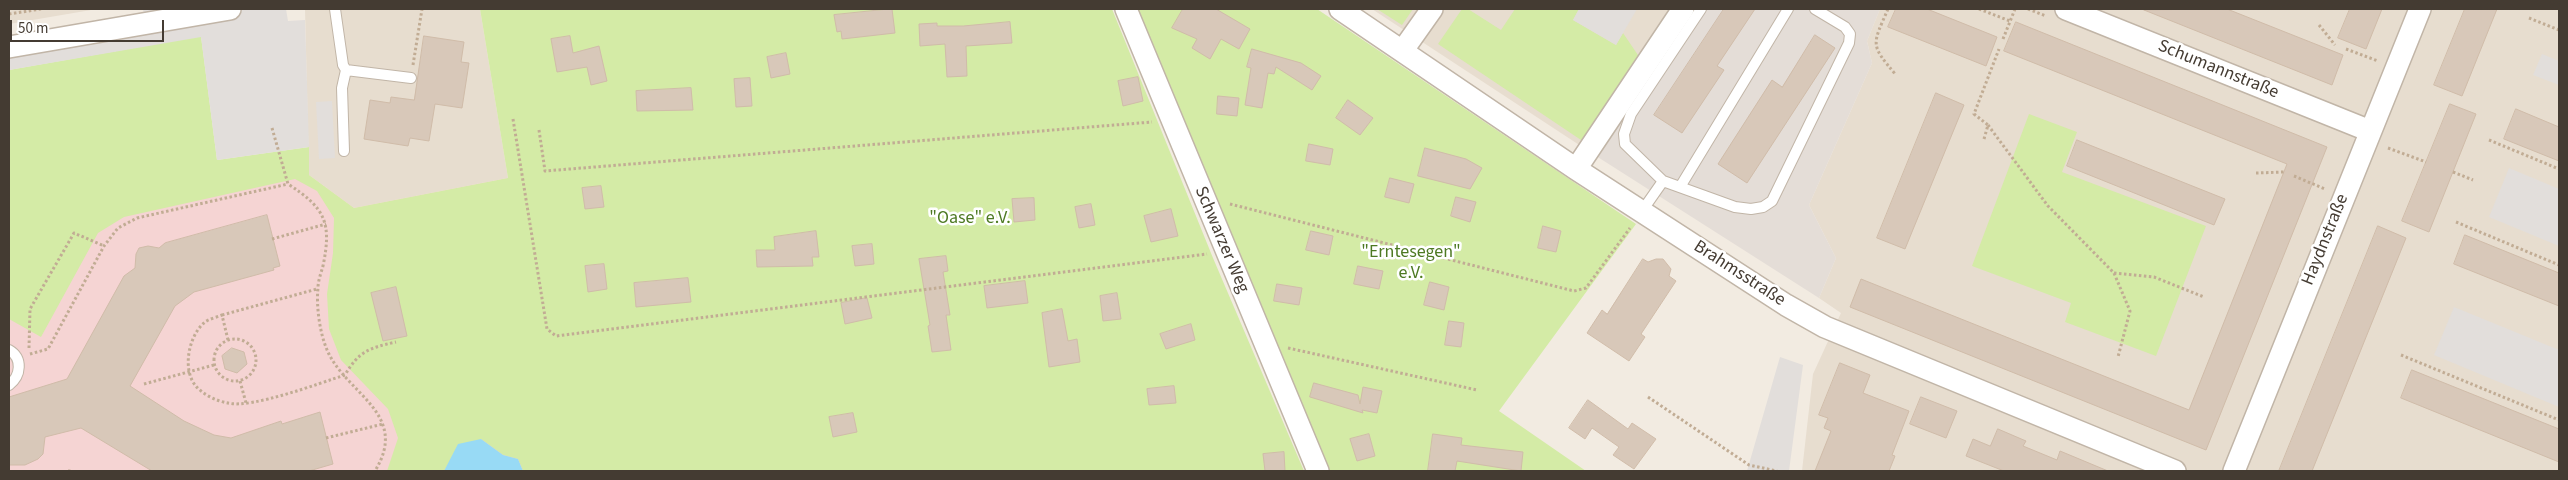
<!DOCTYPE html>
<meta charset="utf-8">
<style>
body{margin:0}
#map{position:relative;width:2568px;height:480px;overflow:hidden;background:#f2ebe1;font-family:"Source Sans 3",sans-serif}
canvas{display:block}
.frame{position:absolute;inset:0;border:10px solid #443b32;pointer-events:none}
.scale{position:absolute;left:10px;top:20px;width:154px;height:22px;box-sizing:border-box;border:2px solid #443b32;border-top:0;padding-left:6px;font-size:15px;line-height:18px;white-space:nowrap;color:#443b32;-webkit-text-stroke:4px #fff;paint-order:stroke}
</style>
<div id="map">
<canvas width="2568" height="480"></canvas>
<div class="frame"></div>
<div class="scale">50 m</div>
</div>
<script>
const c = document.querySelector('canvas').getContext('2d');
c.lineJoin = 'round';
function fillPath(path, color) { c.fillStyle = color; c.fill(path, 'evenodd'); }
function stroke(path, color, width, dash) { c.strokeStyle = color; c.lineWidth = width; c.lineCap = dash ? 'butt' : 'round'; c.setLineDash(dash || []); c.stroke(path); }
function label(font, color, halo, rows, align = 'center') {
  c.font = font + ' "Source Sans 3",sans-serif'; c.lineWidth = 5; c.setLineDash([]); c.textBaseline = 'middle'; c.strokeStyle = halo; c.fillStyle = color; for (const [text, x, y, turn = 0] of rows) {
    c.save(); c.translate(x, y); c.rotate((+turn || 0) * Math.PI / 180); c.textAlign = isNaN(turn) ? turn : align; if (halo) c.strokeText(text, 0, 0); c.fillText(text, 0, 0); c.restore();
  }
}
fillPath(new Path2D(`
 M9,9h88l-88,15z
 M305,9h175l28,169 -154,30 -45,-33z
 M1372,9h318l-97,145z
 M1880,9h679v462h-757l11,-97 28,-61 -22,-15 17,-40 -27,-53 63,-142 -5,-22z`), '#e7ddcf');
fillPath(new Path2D(`
 M1690,9h190l-13,32 5,22 -63,142 27,53 -17,40 -226,-144z`), '#e4ddd7');
fillPath(new Path2D(`
 M291,162l63,46 154,-30 52,293h-551v-271z`), '#f5d4d3');
fillPath(new Path2D(`
 M480,9h632l101,249 91,213h-781l-5,-12 -15,-4 -22,-16 -32,24 -5,8h-57l11,-33 -10,-29 -47,-49 -12,-31 -2,-35 6,-41 1,-35 -17,-27 -22,-12 -171,38 -26,16 -57,104 -32,-18v-249l192,-34 16,124 92,-13v28l45,33 154,-30z
 M1130,9h187l319,215 -137,187 87,60h-259z
 M1377,9h36l-11,16z
 M1462,9h6l33,21 14,-21h64l-6,11 43,25 7,-12 17,25 -56,84 -146,-98z
 M2029,114l48,18 -15,40 144,54 -50,130 -91,-34 6,-19 -99,-37z`), '#d4eba6');
fillPath(new Path2D(`
 M143,9h143l2,12 17,-1 4,127 -92,13 -16,-123 -192,33v-23l136,-24z
 M1579,9h58l-21,36 -43,-25z
 M2542,54l17,7v24l-26,-10z
 M332,101l3,57 -16,1 -3,-57z
 M2509,168l50,21v57l-70,-29z
 M2454,307l105,43v57l-125,-52z
 M1780,357l23,8 -14,106h-42z`), '#e2dedb');
fillPath(new Path2D(`
 M481,439l22,16 15,4 5,12h-79l14,-27z`), '#98daf5');
const building = new Path2D(`
 M892,9l3,24 -53,6 -1,-8 -4,1 -3,-17z
 M1183,9h33l34,20 -11,20 -18,-10 -11,20 -18,-11 5,-9 -25,-11z
 M1724,9h31l-38,57 7,4 -42,63 -28,-18z
 M1896,9h31l70,28 -11,29 -98,-39z
 M2227,9l116,46 -11,30 -188,-75z
 M2350,9h32l-16,40 -28,-11z
 M2465,9h32l-35,87 -28,-11z
 M1010,22l2,21 -46,3 1,30 -20,1 -2,-33 -25,2 -1,-22 18,-1v3h26z
 M2016,22l311,125 -121,303 -356,-143 11,-28 328,131 98,-246 -283,-113z
 M1815,35l20,13 -88,135 -29,-19 54,-84 10,7z
 M424,36l40,6 -3,20 8,1 -7,45 -27,-4 -6,37 -19,-3 -2,8 -44,-7 6,-39 20,3 1,-6 23,3z
 M570,36l3,17 26,-7 8,35 -16,4 -4,-18 -30,5 -6,-33z
 M1252,49l49,14 20,13 -9,14 -36,-23 -2,7 -6,-1 -6,35 -17,-3 6,-37 -4,-1z
 M786,53l4,21 -19,4 -4,-21z
 M1138,77l5,24 -20,5 -5,-25z
 M750,78l2,28 -16,1 -2,-28z
 M691,88l2,22 -56,1 -1,-20z
 M1936,93l28,12 -59,144 -28,-11z
 M1218,96l21,2 -2,18 -20,-2z
 M1348,100l25,18 -13,17 -24,-17z
 M2450,104l26,10 -47,118 -27,-11z
 M2516,109l43,18v34l-55,-22z
 M2077,140l148,59 -11,26 -147,-59z
 M1309,144l24,5 -3,16 -24,-4z
 M1425,148l41,11 16,9 -12,21 -52,-13z
 M1390,178l24,6 -5,19 -24,-6z
 M601,186l3,21 -19,2 -3,-21z
 M1456,197l20,5 -6,20 -19,-6z
 M1034,198l1,22 -21,2 -2,-23z
 M1091,204l4,21 -16,3 -4,-21z
 M1171,209l7,27 -27,6 -7,-26z
 M267,215l13,51 -7,2 1,2 -80,22 -19,14 -45,80 54,35 30,14 17,3 50,-17 1,3 38,-12 13,52 -24,7h-157l-71,-43 -36,9 -2,17 -5,5 -13,6h-16v-68l58,-18 57,-103 11,-8 1,-14 3,-6 9,-2 11,2 6,-5z
 M1543,226l18,5 -5,21 -18,-4z
 M2378,226l28,12 -94,233h-33z
 M816,231l3,26h-7l1,9 -56,1 -1,-17h19l-1,-13z
 M1311,231l22,5 -4,19 -23,-5z
 M2465,235l94,38v33l-105,-42z
 M872,244l2,20 -19,2 -3,-20z
 M946,256l2,15 -5,1 7,43h-4l5,35 -19,2 -4,-26 2,-1 -11,-66z
 M1643,259l5,3 8,-3h7l8,10 -2,7 7,5 -35,53 4,3 -16,24 -42,-28 15,-23 5,4z
 M604,264l3,25 -19,3 -3,-26z
 M1358,266l25,5 -4,18 -25,-5z
 M688,278l3,24 -55,5 -2,-24z
 M1025,281l3,22 -41,5 -3,-22z
 M1430,282l19,5 -5,23 -20,-5z
 M1277,284l25,4 -3,17 -25,-4z
 M396,287l11,49 -24,5 -12,-48z
 M1117,293l4,26 -18,2 -3,-25z
 M867,298l5,20 -27,6 -4,-21z
 M1062,309l6,32 9,-2 3,23 -31,5 -7,-54z
 M1449,321l15,2 -3,24 -16,-2z
 M1191,324l4,16 -29,9 -6,-15z
 M232,348l12,4 3,12 -10,9 -12,-4 -3,-13z
 M1840,363l30,12 -7,18 46,18 -17,44 3,1 -6,15h-74l16,-40 -7,-3 4,-10 -9,-3z
 M2412,370l147,59v33l-158,-64z
 M1314,383l44,12 2,9 3,-17 19,4 -5,22 -15,-3 1,3 -53,-16z
 M1174,386l2,17 -27,2 -2,-16z
 M1921,397l36,14 -11,27 -36,-14z
 M1588,400l40,29 4,-6 24,16 -22,30 -21,-14 6,-8 -27,-19 -7,11 -16,-11z
 M853,413l4,19 -24,5 -4,-20z
 M1998,429l28,12 -3,5 34,14 3,-9 48,20h-104l-38,-15 7,-17 17,7z
 M1369,434l6,22 -18,5 -7,-22z
 M1433,434l29,4 -1,7 62,7 -2,19 -64,-10 -2,10h-27z
 M1284,452l1,19h-20l-2,-17z`);
fillPath(building, '#d8c8b9');
stroke(building, '#d0bca9', 1);
const lane = new Path2D(`
 M335,9l8,56 3,5 65,8
 M1701,9l-70,105 -7,20 1,10 38,37 72,26 16,2 12,-2 9,-6 77,-158 1,-9 -5,-7 -30,-18
 M344,151l-2,-63 4,-18
 M1680,187l108,-178
 M1642,211l21,-30
 M9,350c14,8 12,26 0,35`);
const street = new Path2D(`
 M1126,9l192,462
 M1340,9l236,160 210,136 39,22 350,144
 M2066,9l304,122
 M9,47l221,-38
 M1403,50l29,-41
 M1576,169l107,-160
 M2234,471l186,-462`);
stroke(lane, '#c1b5a7', 12);
stroke(street, '#c1b5a7', 24);
stroke(new Path2D(`
 M1888,9c-16,37 -18,35 8,66
 M1979,9l31,12
 M2028,9l18,7
 M9,14l32,-5
 M2529,18l30,12
 M2319,25l16,20
 M2003,39l12,-30
 M2346,49l32,12
 M413,65l9,-56
 M513,119l34,210 9,7 651,-82
 M1988,125l60,81 66,67 16,38 -12,46
 M272,128l16,56c37,24 44,38 35,82 -2,7 -5,15 -5,22 -2,19 2,47 10,64 19,42 82,62 47,119
 M539,130l6,41 607,-49
 M1984,139l4,-14 -14,-11 25,-65
 M2489,140l70,29
 M2388,148l38,14
 M2453,172l20,8
 M2256,173l28,-1
 M2294,176l31,13
 M1230,204l344,87 12,-3 44,-60
 M2456,222l103,43
 M272,239l54,-15
 M2114,273l40,4 50,20
 M222,315l95,-26
 M214 360a21 21 0 1 1 42 0a21 21 0 1 1-42 0Z
 M228,340l-6,-25c-5,2 -13,4 -17,7 -16,13 -23,46 -10,63 7,9 21,16 33,18 23,6 92,-20 117,-28 14,-24 24,-27 51,-33
 M29,348l1,-39 44,-76 30,13
 M1288,348l189,42
 M30,354l18,-5 56,-103 14,-18 19,-10 151,-34
 M2401,355l158,65
 M240,381l6,22
 M144,384l70,-19
 M1648,397l101,68 28,6
 M326,438l57,-14
 M68,471h3`), '#c1ac94', 3, [2.5, 2.5]);
stroke(lane, '#fff', 10);
stroke(street, '#fff', 21);
label('18px', '#443b32', '#fff', [
 ["Schumannstraße",2218,70,22],
 ["Schwarzer Weg",1221,240,67],
 ["Haydnstraße",2326,240,-68],
 ["Brahmsstraße",1739,274,33]
]);
label('18px', '#4d7922', '#fff', [
 ["\"Oase\" e.V.",970,219],
 ["\"Erntesegen\"",1411,253],
 ["e.V.",1411,274]
]);
</script>
